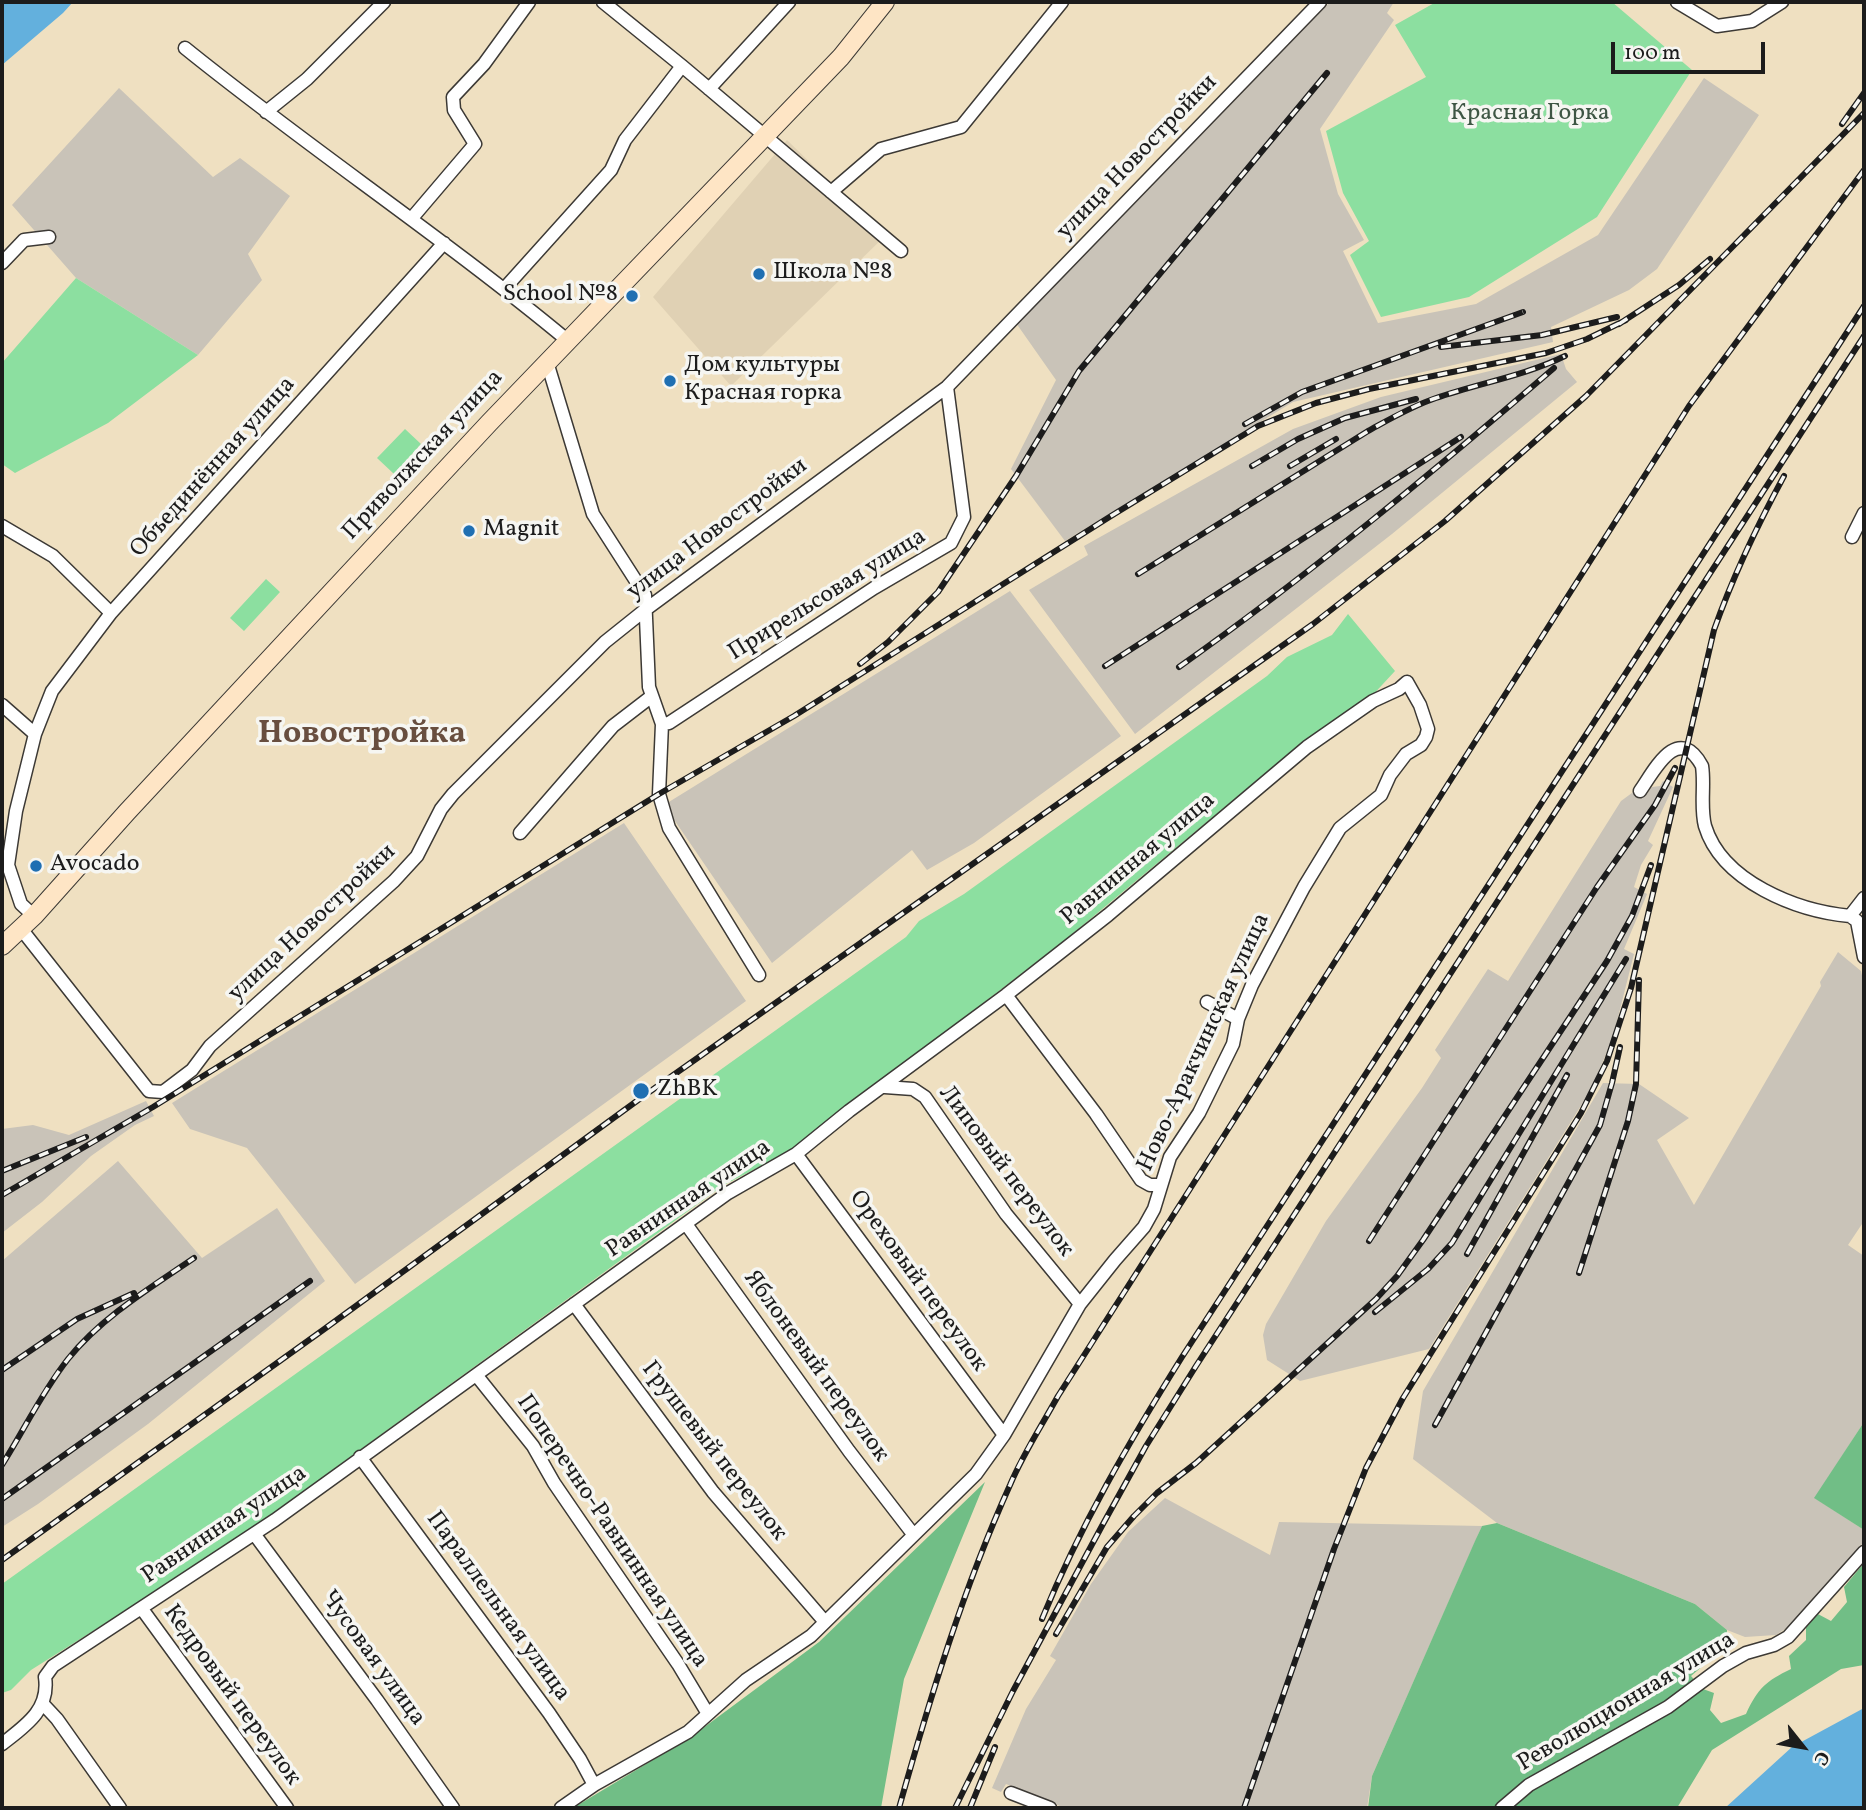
<!DOCTYPE html>
<meta charset="utf-8">
<style>
body{margin:0}
#map{position:relative;width:1866px;height:1810px;overflow:hidden;background:#efe0c1;font-family:Vollkorn,serif}
canvas{display:block}
.frame{position:absolute;inset:0;border:4px solid #1c1c1c;pointer-events:none}
.north{position:absolute;left:1768px;top:1712px;width:70px;height:70px;-webkit-text-stroke:5px #f6f6f2;paint-order:stroke;rotate:121deg;font-size:19px;font-weight:700;line-height:28px;text-align:center;color:#1c1c1c}
.north::after{content:'';display:block;margin:auto;width:24px;height:32px;background:#1c1c1c;clip-path:polygon(50% 0,100% 100%,50% 72%,0 100%)}
.scale{position:absolute;left:1611px;top:42px;width:154px;height:32px;box-sizing:border-box;border:4px solid #1c1c1c;border-top:0;padding-left:9px;font-size:21px;line-height:24px;white-space:nowrap;color:#1c1c1c;-webkit-text-stroke:5px #f6f6f2;paint-order:stroke}
</style>
<div id="map">
<canvas width="1866" height="1810"></canvas>
<div class="frame"></div>
<div class="north">С</div>
<div class="scale">100 m</div>
</div>
<script>
const c = document.querySelector('canvas').getContext('2d');
c.lineJoin = 'round';
function fillPath(path, color) { c.fillStyle = color; c.fill(path, 'evenodd'); }
function stroke(path, color, width, dash) { c.strokeStyle = color; c.lineWidth = width; c.lineCap = dash ? 'butt' : 'round'; c.setLineDash(dash || []); c.stroke(path); }
function label(font, color, halo, rows, align = 'center') {
  c.font = font + ' Vollkorn,serif'; c.lineWidth = 7; c.setLineDash([]); c.textBaseline = 'middle'; c.strokeStyle = halo; c.fillStyle = color; for (const [text, x, y, turn = 0] of rows) {
    c.save(); c.translate(x, y); c.rotate((+turn || 0) * Math.PI / 180); c.textAlign = isNaN(turn) ? turn : align; if (halo) c.strokeText(text, 0, 0); c.fillText(text, 0, 0); c.restore();
  }
}
fillPath(new Path2D(`
 M787,140l98,96 -154,150 -78,-89z`), '#e0d1b4');
fillPath(new Path2D(`
 M1330,2h64l-7,11 7,7 -74,109 18,65 26,46 -21,11 35,72 98,-19 122,-69 106,-157 55,37 -102,154 -28,21 -78,37 2,15 -260,60 -228,139 -54,-72 45,-89 -40,-57z
 M119,88l94,89 27,-19 50,38 -42,58 14,26 -64,75 -122,-77 -64,-73z
 M1561,354l5,15 11,13 -185,152 -257,200 -106,-144 59,-35 -4,-9 209,-117 88,-32z
 M1010,591l111,145 -147,107 -47,27 -15,-20 -140,113 -108,-158z
 M1663,781l10,6 -25,54 5,4 -12,20 -7,22 13,7 -23,55 10,5 -21,83 -21,51 -163,261 -129,32 -33,-21 -4,-25 3,-11 60,-103 96,-133 19,-30 -6,-8 53,-81 20,12 113,-180 15,-11 11,4 5,-7 8,-1z
 M624,823l122,178 -391,283 -108,-136 -57,-19 -18,-26z
 M1838,952l23,19 3,14v236l-16,24 16,11v166l-49,76 49,32v12l-76,85 -12,8 -31,2 -18,-7 -32,-26 -198,-81 -84,-64 10,-68 180,-308 36,1 50,34 -32,22 37,65 127,-219 -1,-4z
 M146,1101l8,15 -19,9 -44,31 -49,46 -40,31v-104l31,-4 36,10z
 M118,1161l84,97 75,-50 48,73 -177,143 -110,80 -36,23v-266z
 M1165,1498l105,57 9,-33 203,4 -110,250 -5,32h-302l-59,-24 -5,8 -9,-4 34,-79 30,-49 -6,-4 41,-72 37,-52z`), '#c9c3b8');
fillPath(new Path2D(`
 M1436,2h176l80,68 -95,147 -128,80 -88,20 -31,-62 19,-14 -26,-48 -17,-62 100,-54 -31,-52z
 M76,278l122,77 -90,68 -93,50 -13,-9v-101z
 M405,429l16,15 -27,30 -17,-16z
 M266,579l14,13 -36,39 -14,-13z
 M1348,614l47,57 -25,27 -67,44 -238,198 -271,209 -70,36 -496,361 -197,124 -20,20 -9,3v-109l904,-647 13,-16 45,-27 303,-218 20,-19 45,-22z`), '#8cdfa0');
fillPath(new Path2D(`
 M1864,1422v92l-2,5 2,11 -50,-32z
 M985,1482l-81,197 -23,129h-308l118,-71 128,-95z
 M1497,1523l198,81 32,26 -1,16 -35,30 12,13 11,4 -4,17 11,13 25,-9c12,-26 20,-33 45,-45l-2,-13 17,-16v-14l10,-13 15,8 16,-19 -3,-15 20,-24v102l-23,4 -129,81 -35,58h-309l4,-32 103,-235 7,-15z`), '#71be86');
fillPath(new Path2D(`
 M2,2h71l-10,11 -61,52z
 M1864,1708v100h-139l67,-61z`), '#63b0dd');
const minor = new Path2D(`
 M603,2l79,64 219,185
 M1677,2l40,24 35,-5 30,-19
 M185,48c125,101 259,190 382,292
 M709,89l80,-87
 M266,112l41,-33 77,-77
 M831,192l50,-43 80,-22 101,-125
 M412,218l63,-74 -21,-34 -1,-13 31,-33 45,-62
 M2,263l22,-23 25,-3
 M504,289l107,-119 14,-30 57,-74
 M547,362l46,152 52,81 4,92 13,37 -3,70 10,34 90,147
 M2,526l51,30 58,57
 M1852,537l12,-24
 M2,705l33,29 17,-43 59,-78 333,-370
 M662,724l7,-1 205,-135 77,-45 13,-26 -17,-130
 M1640,791c14,-20 38,-69 62,-25 3,19 -2,41 3,60 17,56 92,85 145,90
 M520,833l93,-107 39,-30
 M34,916l-13,-12 -13,-39 8,-54 19,-77
 M1850,916l7,5 7,36
 M1850,916l14,-18
 M22,930l127,161 14,1 29,-22 18,-24 184,-165 23,-25 24,-47 12,-15 152,-152 40,-32 302,-223 373,-385
 M1006,995l90,119 45,66 9,5h10
 M1207,1002l31,17
 M885,1087l28,2 12,8 81,117 74,90
 M796,1154l208,281
 M686,1224l163,227 64,83
 M574,1304l139,188 112,130
 M477,1376l56,70 21,37 124,181 30,50
 M360,1457l189,256 31,46 14,26
 M255,1535l122,165 76,108
 M142,1609l145,199
 M43,1704l14,15 63,89
 M2,1744c23,-18 48,-34 43,-67l8,-11 222,-146 453,-327 68,-39 53,-43 157,-116 102,-80 199,-168 66,-46 26,-12 8,-7 13,23 8,24 -2,8 -5,8 -15,9 -16,21 -9,20 -41,33 -36,59 -52,98 -14,34 -5,25 -34,69 -29,44 -16,52 -10,18 -29,33 -35,44 -76,131 -28,39 -165,162 -65,44 -58,52 -94,53 -33,23
 M1011,1793l39,15
 M1502,1808l27,-23 139,-78 55,-41 23,-13 28,-8 14,-8 76,-85`);
const secondary = new Path2D(`
 M2,946l32,-30 93,-104 362,-389 352,-366 44,-55`);
stroke(minor, '#3c3935', 15);
stroke(secondary, '#3c3935', 20);
stroke(minor, '#fff', 12);
stroke(secondary, '#fee5c5', 18);
const rail = new Path2D(`
 M1842,124l22,-31
 M1619,324l60,-39 31,-26
 M1441,347l101,-12 75,-18
 M1245,424l57,-32 221,-80
 M1252,466l46,-27 47,-21 71,-19
 M1290,466l46,-27
 M1138,574l230,-143c22,-12 44,-25 68,-33 43,-15 88,-22 129,-42
 M860,664l28,-22 50,-50 78,-116 63,-105 248,-298
 M1105,666l356,-229
 M1179,667c130,-92 254,-195 375,-299
 M2,1171l84,-34
 M2,1195l151,-88 506,-313 135,-78 317,-200 147,-90 58,-23 53,-14 177,-36 41,-14 39,-19
 M1369,1241l228,-354 58,-82 20,-37
 M1467,1254l100,-179
 M1579,1273l49,-152 8,-37 3,-104
 M1375,1312l53,-43 24,-26 174,-284
 M2,1370l75,-51 57,-26
 M1435,1425l165,-300 12,-42 8,-36
 M2,1465c22,-35 40,-73 66,-106 34,-42 82,-71 126,-101
 M2,1499l308,-218
 M2,1560l321,-230 322,-235 668,-471 132,-103 141,-125 278,-283
 M1042,1619c38,-93 87,-177 140,-262l682,-1051
 M1056,1634l51,-87 27,-31 23,-23 39,-30 180,-164 21,-23 26,-36 184,-279 25,-45 19,-51
 M899,1808c31,-110 64,-219 111,-323 13,-31 32,-60 48,-89l631,-990 175,-236
 M955,1808l58,-117 90,-167 43,-78 50,-80 668,-1030
 M970,1808l25,-61
 M1244,1808l90,-259 32,-81 37,-70 178,-285 26,-52 24,-73 83,-358c19,-54 43,-104 70,-154`);
stroke(rail, '#1c1c1c', 6);
stroke(rail, '#f6f6f2', 3.5, [10]);
for (const [x, y, r, color] of [
 [759,274,7,"#1f6fb2"],
 [632,296,7,"#1f6fb2"],
 [670,381,7,"#1f6fb2"],
 [469,531,7,"#1f6fb2"],
 [36,866,7,"#1f6fb2"],
 [641,1091,9,"#1f6fb2"]
]) { const dot = new Path2D(); dot.arc(x, y, r, 0, 2 * Math.PI); c.fillStyle = color; c.fill(dot); stroke(dot, '#f6f6f2', 2.5); }
label('24px', '#3e5644', '#f6f6f2', [
 ["Красная Горка",1530,115]
]);
label('24px', '#1c1c1c', '#f6f6f2', [
 ["улица Новостройки",1138,158,-46],
 ["Приволжская улица",424,456,-47],
 ["Объединённая улица",214,468,-48],
 ["улица Новостройки",718,530,-37],
 ["Прирельсовая улица",828,596,-32],
 ["Равнинная улица",1139,860,-40],
 ["улица Новостройки",313,924,-43],
 ["Ново-Аракчинская улица",1205,1043,-65],
 ["Липовый переулок",1005,1172,53],
 ["Равнинная улица",689,1200,-34],
 ["Ореховый переулок",917,1282,54],
 ["Яблоневый переулок",815,1367,54],
 ["Грушевый переулок",713,1452,52],
 ["Равнинная улица",225,1526,-34],
 ["Поперечно-Равнинная улица",611,1532,56],
 ["Параллельная улица",497,1607,54],
 ["Чусовая улица",372,1659,54],
 ["Кедровый переулок",231,1696,54],
 ["Революционная улица",1627,1703,-31]
]);
label('24px', '#1c1c1c', '#f6f6f2', [
 ["Школа №8",773,274],
 ["School №8",618,296,"right"],
 ["Дом культуры",684,367],
 ["Красная горка",684,395],
 ["Magnit",483,531],
 ["Avocado",50,866],
 ["ZhBK",657,1091]
], 'left');
label('bold 32px', '#684e3f', '#f6f6f2', [
 ["Новостройка",362,736]
]);
</script>
